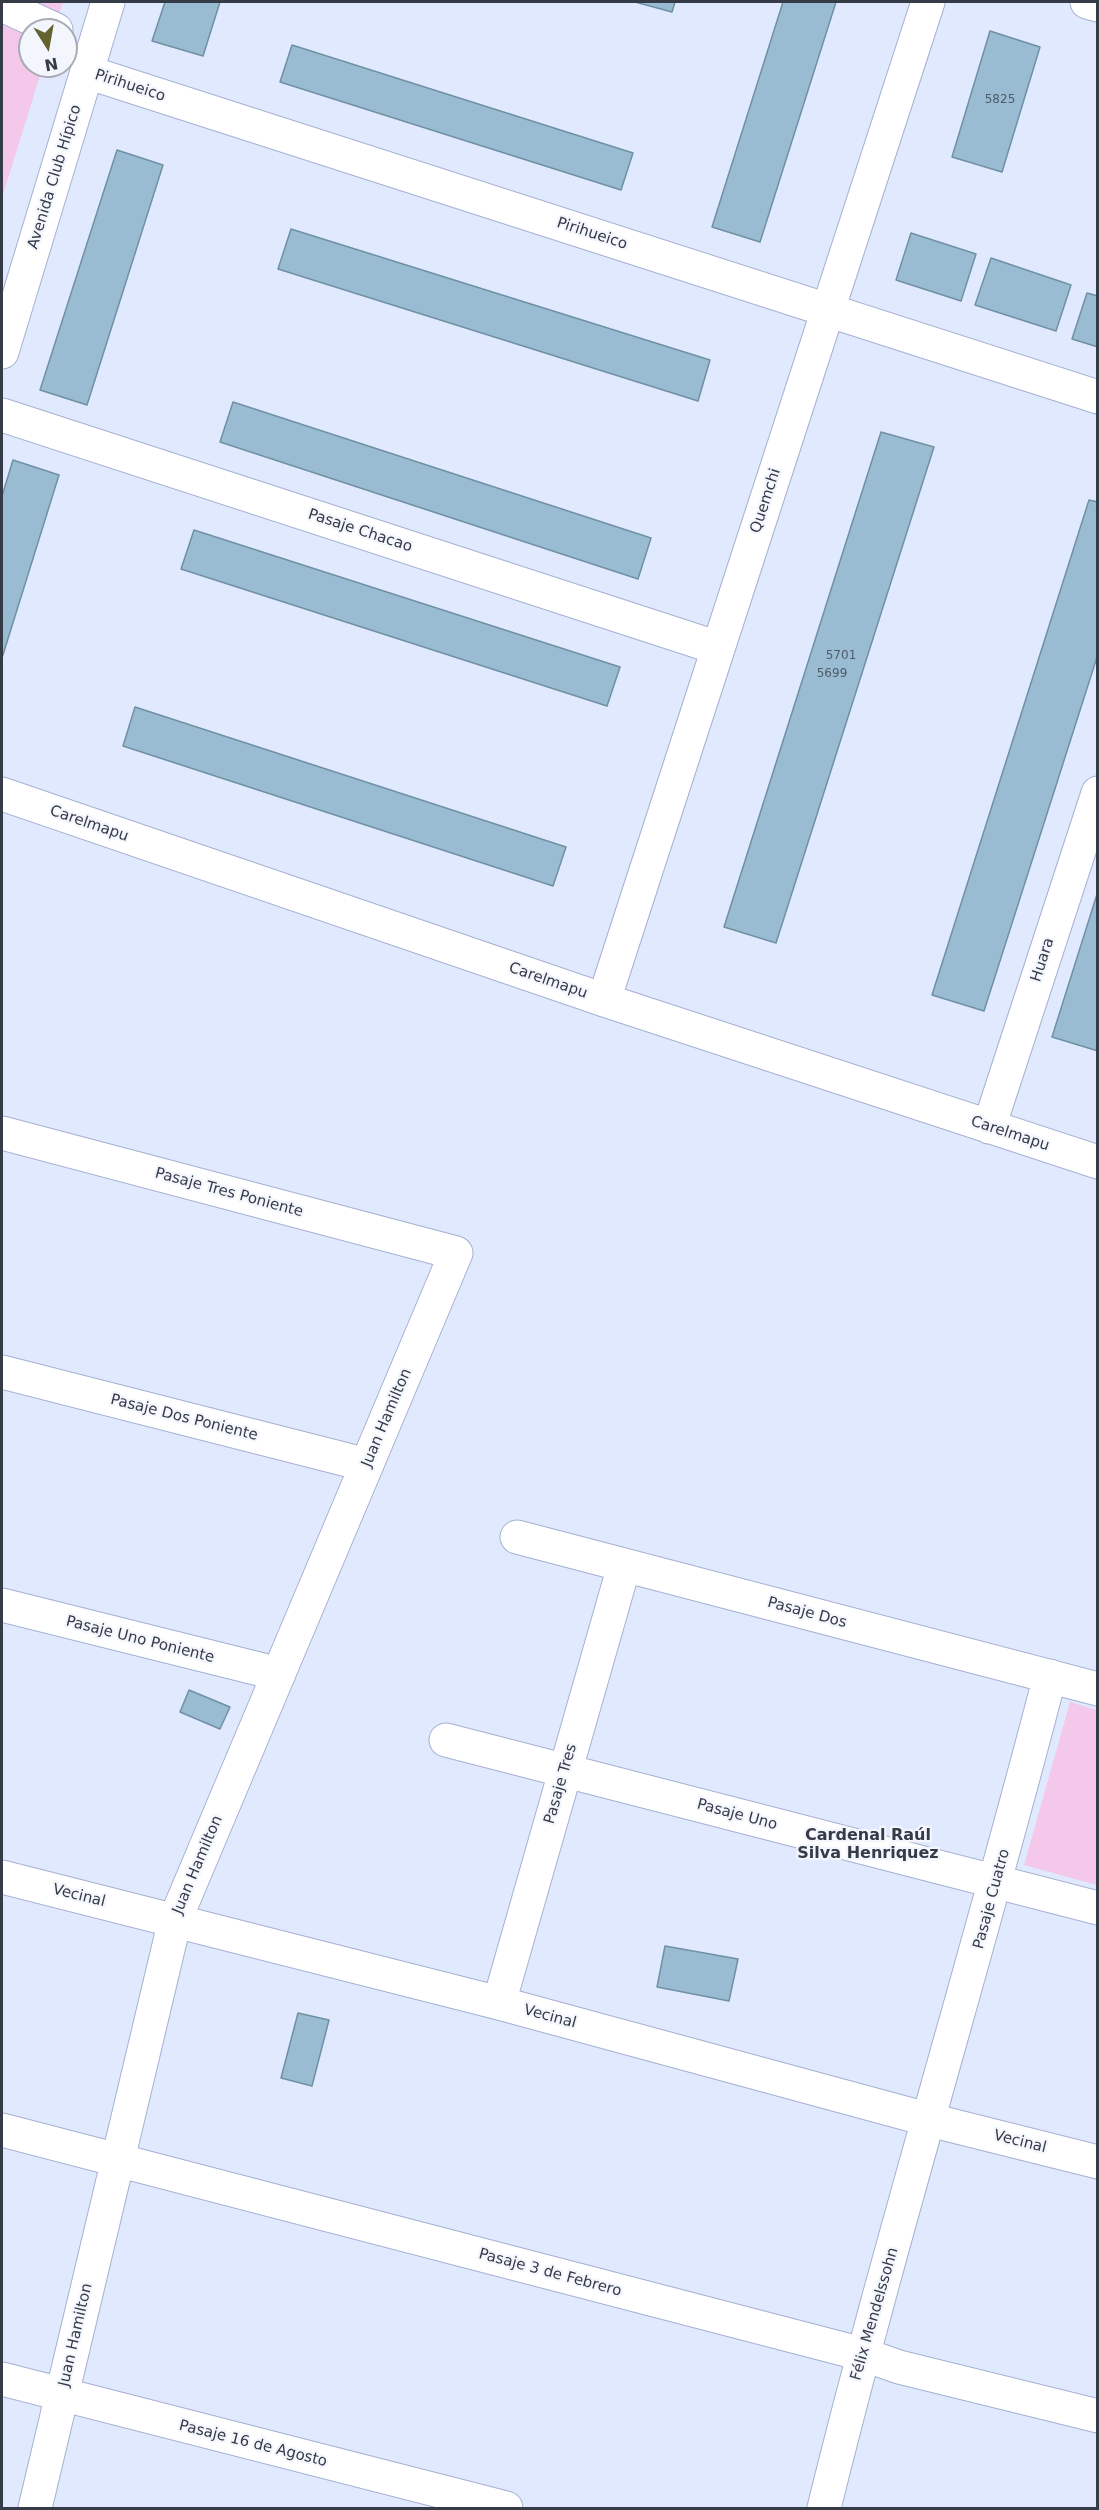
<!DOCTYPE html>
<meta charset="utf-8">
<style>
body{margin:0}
#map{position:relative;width:1099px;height:2510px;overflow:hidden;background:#e1e9fe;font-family:"DejaVu Sans",sans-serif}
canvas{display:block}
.frame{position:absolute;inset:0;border:3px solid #363b48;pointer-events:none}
.north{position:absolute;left:18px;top:18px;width:60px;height:60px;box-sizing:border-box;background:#f4f6fd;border:2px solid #a8abb5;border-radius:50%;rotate:169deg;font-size:16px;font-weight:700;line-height:24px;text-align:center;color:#363b48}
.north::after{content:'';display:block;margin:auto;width:21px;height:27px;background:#646330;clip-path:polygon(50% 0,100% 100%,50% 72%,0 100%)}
</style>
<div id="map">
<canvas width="1099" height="2510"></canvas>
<div class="frame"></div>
<div class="north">N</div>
</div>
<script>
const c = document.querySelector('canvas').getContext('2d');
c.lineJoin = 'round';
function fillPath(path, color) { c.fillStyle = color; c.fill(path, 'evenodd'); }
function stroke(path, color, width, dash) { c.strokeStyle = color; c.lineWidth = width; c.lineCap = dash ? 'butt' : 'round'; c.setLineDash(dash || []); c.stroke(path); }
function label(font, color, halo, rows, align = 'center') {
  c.font = font + ' "DejaVu Sans",sans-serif'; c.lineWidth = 4.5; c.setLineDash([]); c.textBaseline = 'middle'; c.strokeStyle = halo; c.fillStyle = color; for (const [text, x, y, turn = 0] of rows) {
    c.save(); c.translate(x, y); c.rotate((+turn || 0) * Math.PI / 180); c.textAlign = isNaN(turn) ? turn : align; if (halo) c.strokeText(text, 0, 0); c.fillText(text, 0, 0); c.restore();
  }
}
fillPath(new Path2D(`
 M2,2h61l-9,28h-24v36h13l-41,132z
 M1070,1702l27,8v175l-73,-20z`), '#f3c8ea');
const building = new Path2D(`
 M165,2h55l-17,54 -51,-15z
 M635,2h40l-3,10z
 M783,2h53l-76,240 -48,-15z
 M990,31l50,16 -38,125 -50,-15z
 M292,45l341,108 -12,37 -341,-108z
 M117,150l46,15 -76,240 -47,-15z
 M291,229l419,131 -12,41 -420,-132z
 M911,233l65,21 -15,47 -65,-21z
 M991,258l80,27 -15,46 -81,-26z
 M1087,293l11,3v51l-26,-8z
 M233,402l418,136 -13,41 -418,-137z
 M881,432l53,15 -158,496 -52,-16z
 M13,460l46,15 -57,183v-162z
 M1089,500l9,2v152l-114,357 -52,-16z
 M194,530l426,137 -13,39 -426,-137z
 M135,707l431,140 -13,39 -430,-140z
 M1098,891v160l-46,-14z
 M189,1690l41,17 -10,22 -40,-17z
 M665,1946l73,13 -9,42 -72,-14z
 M298,2013l31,7 -17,66 -31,-8z`);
fillPath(building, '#9abcd2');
stroke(building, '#6f90a5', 1.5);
const minor = new Path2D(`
 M1087,2l11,3
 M2,5l54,25
 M87,72l1011,325
 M2,352l106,-350
 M2,415l716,233
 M2,794l602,206 494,162
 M604,1000l324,-998
 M989,1127l109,-334
 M2,1133l454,120 -281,667 -140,588
 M2,1372l365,93
 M517,1537l581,152
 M2,1605l277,69
 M446,1740l652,168
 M2,1877l497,126 431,117 168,42
 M499,2003l125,-437
 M2,2130l860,224 37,13 199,49
 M2,2379l504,129
 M824,2508c69,-279 154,-553 226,-832`);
stroke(minor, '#a5b1d2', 35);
stroke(minor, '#fff', 33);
label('12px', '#4f5b6a', null, [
 ["5825",1000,100],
 ["5701",841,656],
 ["5699",832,674]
]);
label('15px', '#363b48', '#f4f6fd', [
 ["Pirihueico",130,86,18],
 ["Avenida Club Hípico",55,177,-73],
 ["Pirihueico",592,234,18],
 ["Quemchi",766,501,-72],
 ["Pasaje Chacao",360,531,18],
 ["Carelmapu",89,824,19],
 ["Huara",1043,960,-72],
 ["Carelmapu",548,981,19],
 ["Carelmapu",1010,1134,18],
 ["Pasaje Tres Poniente",229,1193,15],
 ["Pasaje Dos Poniente",184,1418,14],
 ["Juan Hamilton",387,1418,-67],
 ["Pasaje Dos",807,1613,15],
 ["Pasaje Uno Poniente",140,1640,14],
 ["Pasaje Tres",561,1784,-74],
 ["Pasaje Uno",737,1815,15],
 ["Juan Hamilton",198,1865,-67],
 ["Vecinal",79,1896,14],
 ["Pasaje Cuatro",992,1899,-75],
 ["Vecinal",550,2017,15],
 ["Vecinal",1020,2142,14],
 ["Pasaje 3 de Febrero",550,2273,15],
 ["Félix Mendelssohn",875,2314,-74],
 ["Juan Hamilton",76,2335,-77],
 ["Pasaje 16 de Agosto",253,2444,14]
]);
label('bold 16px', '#363b48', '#f4f6fd', [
 ["Cardenal Raúl",868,1836],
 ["Silva Henriquez",868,1854]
]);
</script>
